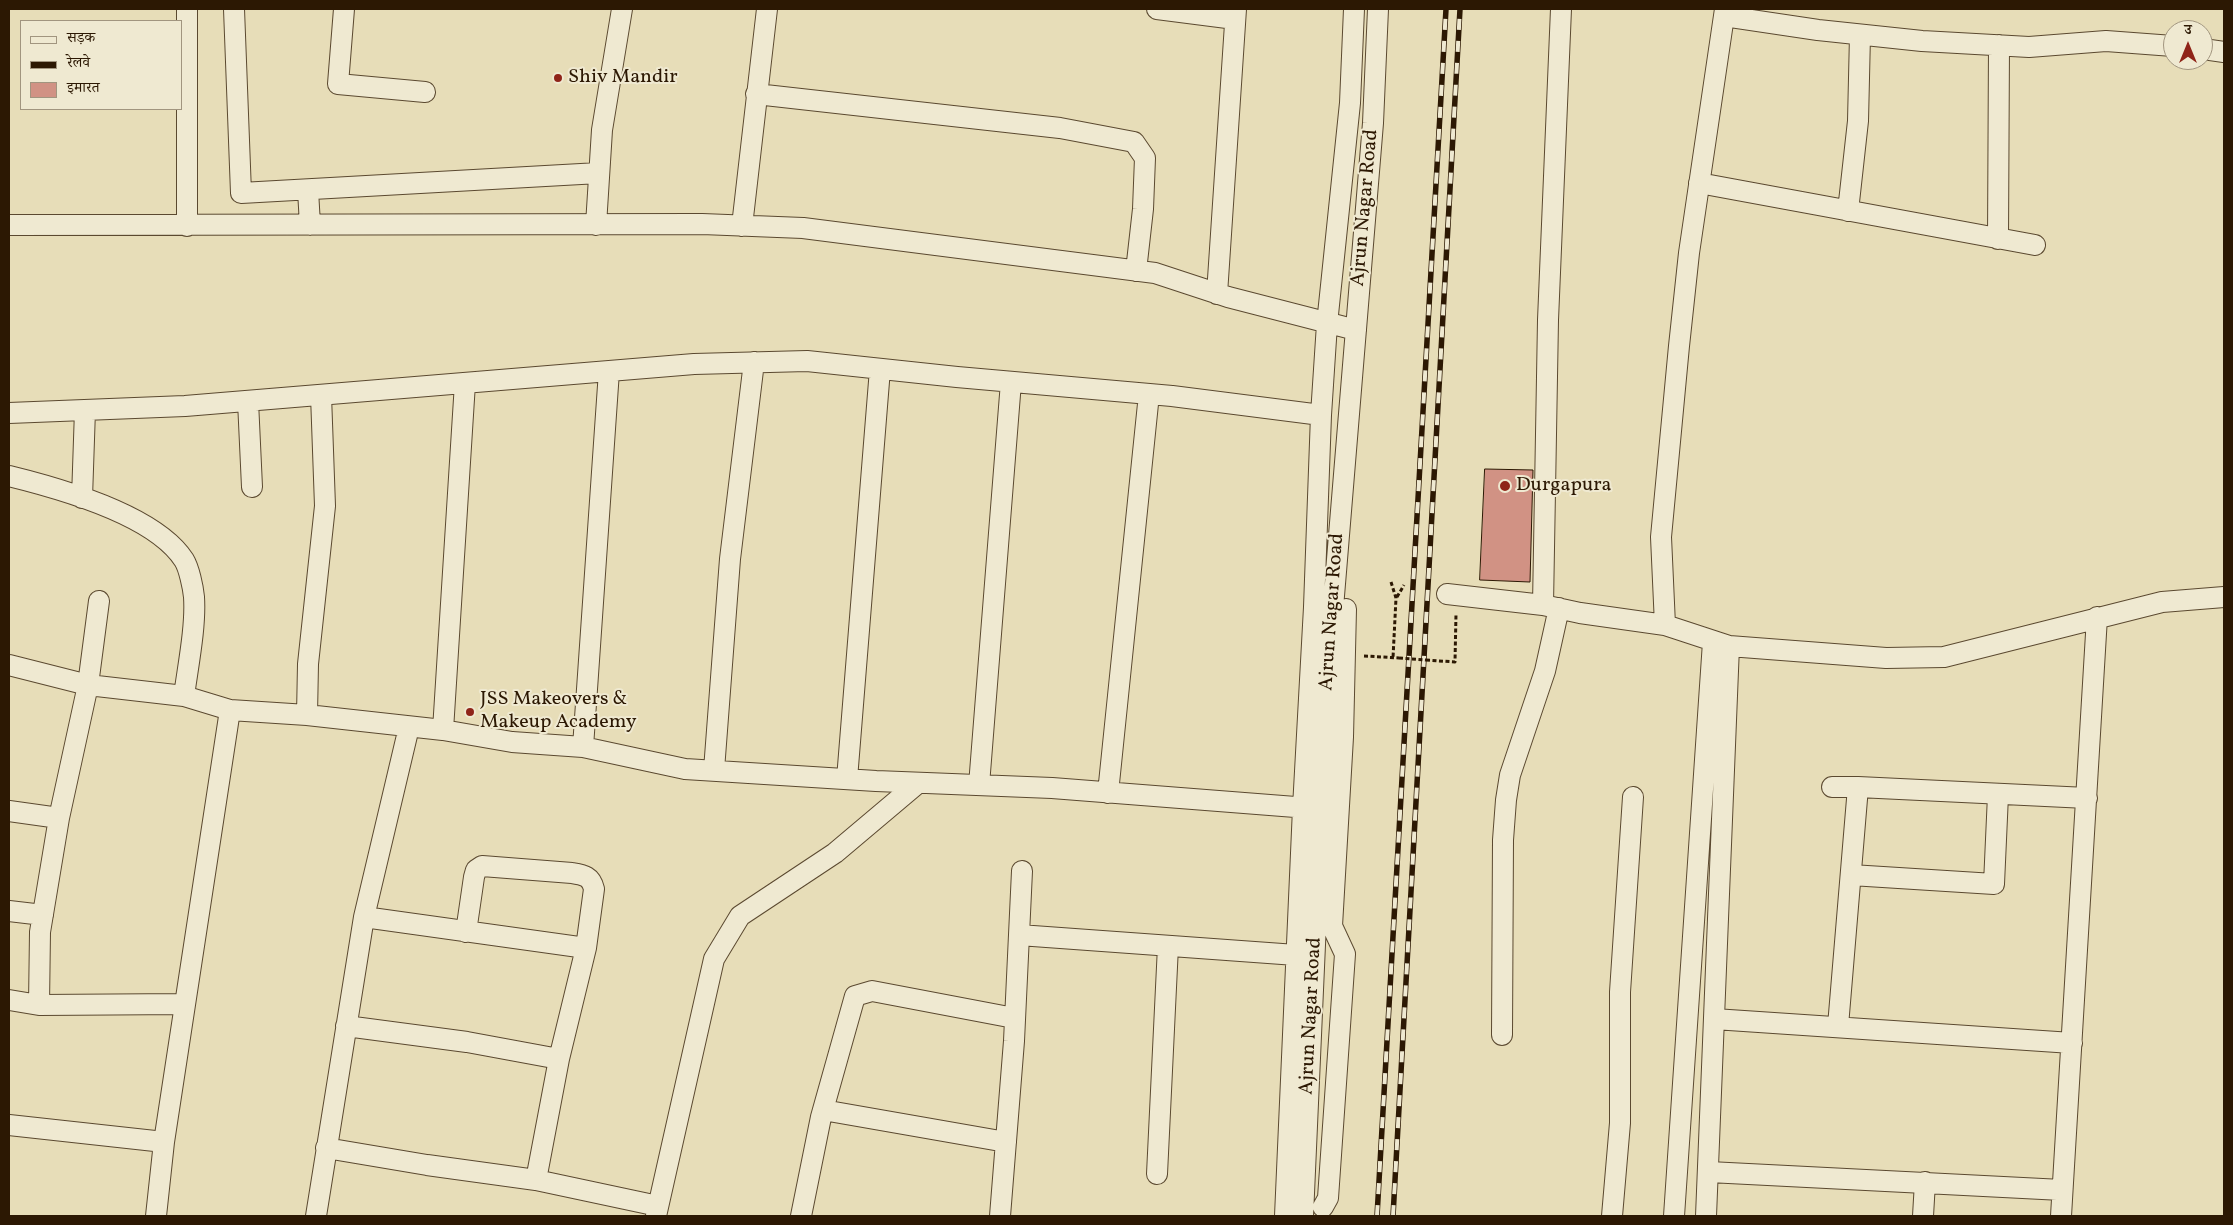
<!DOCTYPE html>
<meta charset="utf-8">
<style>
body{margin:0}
#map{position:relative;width:2233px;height:1225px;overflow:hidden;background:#e7ddb8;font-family:Vollkorn,"Noto Serif Devanagari",serif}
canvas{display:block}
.frame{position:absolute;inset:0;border:10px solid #2c1803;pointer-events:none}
.legend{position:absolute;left:20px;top:20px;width:162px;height:90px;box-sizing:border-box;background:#efe9d1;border:1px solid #a1957f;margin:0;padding:6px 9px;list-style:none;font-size:15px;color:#2c1803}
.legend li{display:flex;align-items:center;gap:10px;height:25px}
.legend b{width:25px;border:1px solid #a1957f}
.north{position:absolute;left:2163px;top:20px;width:50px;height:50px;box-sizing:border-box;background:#efe9d1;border:1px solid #a1957f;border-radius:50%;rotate:0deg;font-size:14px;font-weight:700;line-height:20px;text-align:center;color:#2c1803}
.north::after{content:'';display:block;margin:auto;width:18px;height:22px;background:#8f2418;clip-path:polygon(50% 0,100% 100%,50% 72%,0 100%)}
</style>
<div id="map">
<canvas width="2233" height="1225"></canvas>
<div class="frame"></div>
<ul class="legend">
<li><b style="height:6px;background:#efe9d1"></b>सड़क</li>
<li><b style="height:6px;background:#2c1803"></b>रेलवे</li>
<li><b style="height:14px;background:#d19284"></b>इमारत</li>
</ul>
<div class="north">उ</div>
</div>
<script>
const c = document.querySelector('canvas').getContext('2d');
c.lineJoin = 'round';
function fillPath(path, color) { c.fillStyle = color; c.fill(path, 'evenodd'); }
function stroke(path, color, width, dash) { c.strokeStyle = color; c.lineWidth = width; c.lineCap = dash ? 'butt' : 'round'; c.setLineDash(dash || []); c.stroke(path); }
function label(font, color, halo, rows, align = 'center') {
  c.font = font + ' Vollkorn,serif'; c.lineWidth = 4; c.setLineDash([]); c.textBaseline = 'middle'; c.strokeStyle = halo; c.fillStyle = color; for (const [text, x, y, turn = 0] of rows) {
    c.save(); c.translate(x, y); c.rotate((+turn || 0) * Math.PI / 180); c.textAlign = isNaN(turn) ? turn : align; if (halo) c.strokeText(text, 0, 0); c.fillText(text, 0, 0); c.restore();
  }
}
const building = new Path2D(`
 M1485,469l48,1 -3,112 -50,-2z`);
fillPath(building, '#d19284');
stroke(building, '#2c1803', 1);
const minor = new Path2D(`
 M187,9v217
 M234,9l7,184 358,-20
 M344,9l-6,75 87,8
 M1157,9l78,10
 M1561,9l-13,311 -5,285 37,8 85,12
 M1725,9l-36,244 -10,93 -18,191 4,88 64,21 157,12 58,-1 218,-55 62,-5
 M1724,16l94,14 104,11 107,6 77,-6 67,5
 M2203,49l21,3
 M756,94l304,34 74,14 11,16 -2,51 -7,62
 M1699,183l336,62
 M308,190l2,35
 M1848,211l10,-90 2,-86
 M9,225l693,-1 101,4 352,45 73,24 128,33
 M596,225l6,-95 20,-121
 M742,226l25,-217
 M1998,239l1,-194
 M1217,294l19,-285
 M248,401l4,86
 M9,413l176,-7 509,-42 113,-3 150,16 215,19 149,19
 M9,476c49,12 146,39 175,84 5,8 9,27 10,37 2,29 -6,69 -10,99
 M82,498l3,-88
 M1447,594l96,11
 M9,665l79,20 96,11 46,14 77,5 136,15 69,12 71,5 102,22 191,12 176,7 269,21
 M307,715l1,-51 17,-158 -4,-111
 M443,730l22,-347
 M583,747l26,-376
 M714,770l16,-211 24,-197
 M847,779l33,-410
 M979,785l32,-403
 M1832,787h26
 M1108,793l41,-399
 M9,811l50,7
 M1851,875l143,9 4,-89
 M9,911l34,4
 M364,917l222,31
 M466,932l8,-55 2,-7 6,-4 90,7c12,2 19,3 22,16l-8,59 -27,111 -23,121
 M1019,935l277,20
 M9,1000l30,5 1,-73 19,-114 29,-133 11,-84
 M39,1005l146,-1
 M1714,1019l358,24
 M346,1026l121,16 92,17
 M1838,1026l20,-239 229,11
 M1502,1035l1,-195 3,-40 4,-25 35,-104 14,-63
 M823,1110l183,32
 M9,1125l155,17
 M326,1148l101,17 109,15 122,26
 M1709,1172l353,18
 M1157,1174l11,-228
 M1323,1207l5,-9 17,-244 -13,-28 11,-189 3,-128
 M156,1216l8,-74 66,-432
 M316,1216l48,-299 45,-190
 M656,1216l58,-257 26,-43 95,-63 83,-70
 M801,1216l20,-99 34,-121 17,-5 142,27
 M1000,1216l14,-175 8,-170
 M1285,1216l18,-408 11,-201 7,-192 6,-91 23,-221 4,-94
 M1303,1216l18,-407 12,-201 40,-485 5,-114
 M1612,1216l8,-93v-131l13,-195
 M1674,1216l39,-574
 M1706,1216l23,-570
 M1923,1216l2,-34
 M2061,1216l36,-599`);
stroke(minor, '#5b4930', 22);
stroke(new Path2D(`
 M1391,582l5,16 -3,60
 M1397,597l7,-12
 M1364,656l35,2
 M1426,660l29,2 1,-48`), '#2c1803', 3, [4, 2.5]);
stroke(minor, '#efe9d1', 20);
const rail = new Path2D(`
 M1377,1216l69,-1207
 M1393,1216l67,-1207`);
stroke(rail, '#2c1803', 5.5);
stroke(rail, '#efe9d1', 4, [11]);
stroke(new Path2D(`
 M1399,658l27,2`), '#2c1803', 3, [4, 2.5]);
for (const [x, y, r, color] of [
 [558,78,5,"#8f2418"],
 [1505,486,6,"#8f2418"],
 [470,712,5,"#8f2418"]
]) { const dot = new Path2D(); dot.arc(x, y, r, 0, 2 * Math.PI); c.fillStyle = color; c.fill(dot); stroke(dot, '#efe9d1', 2); }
label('20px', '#2c1803', '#efe9d1', [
 ["Shiv Mandir",568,78],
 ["Durgapura",1516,486],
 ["JSS Makeovers &",480,700],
 ["Makeup Academy",480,723]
], 'left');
label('20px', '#2c1803', '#efe9d1', [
 ["Ajrun Nagar Road",1366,208,-85],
 ["Ajrun Nagar Road",1333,612,-86],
 ["Ajrun Nagar Road",1312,1016,-87]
]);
</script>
